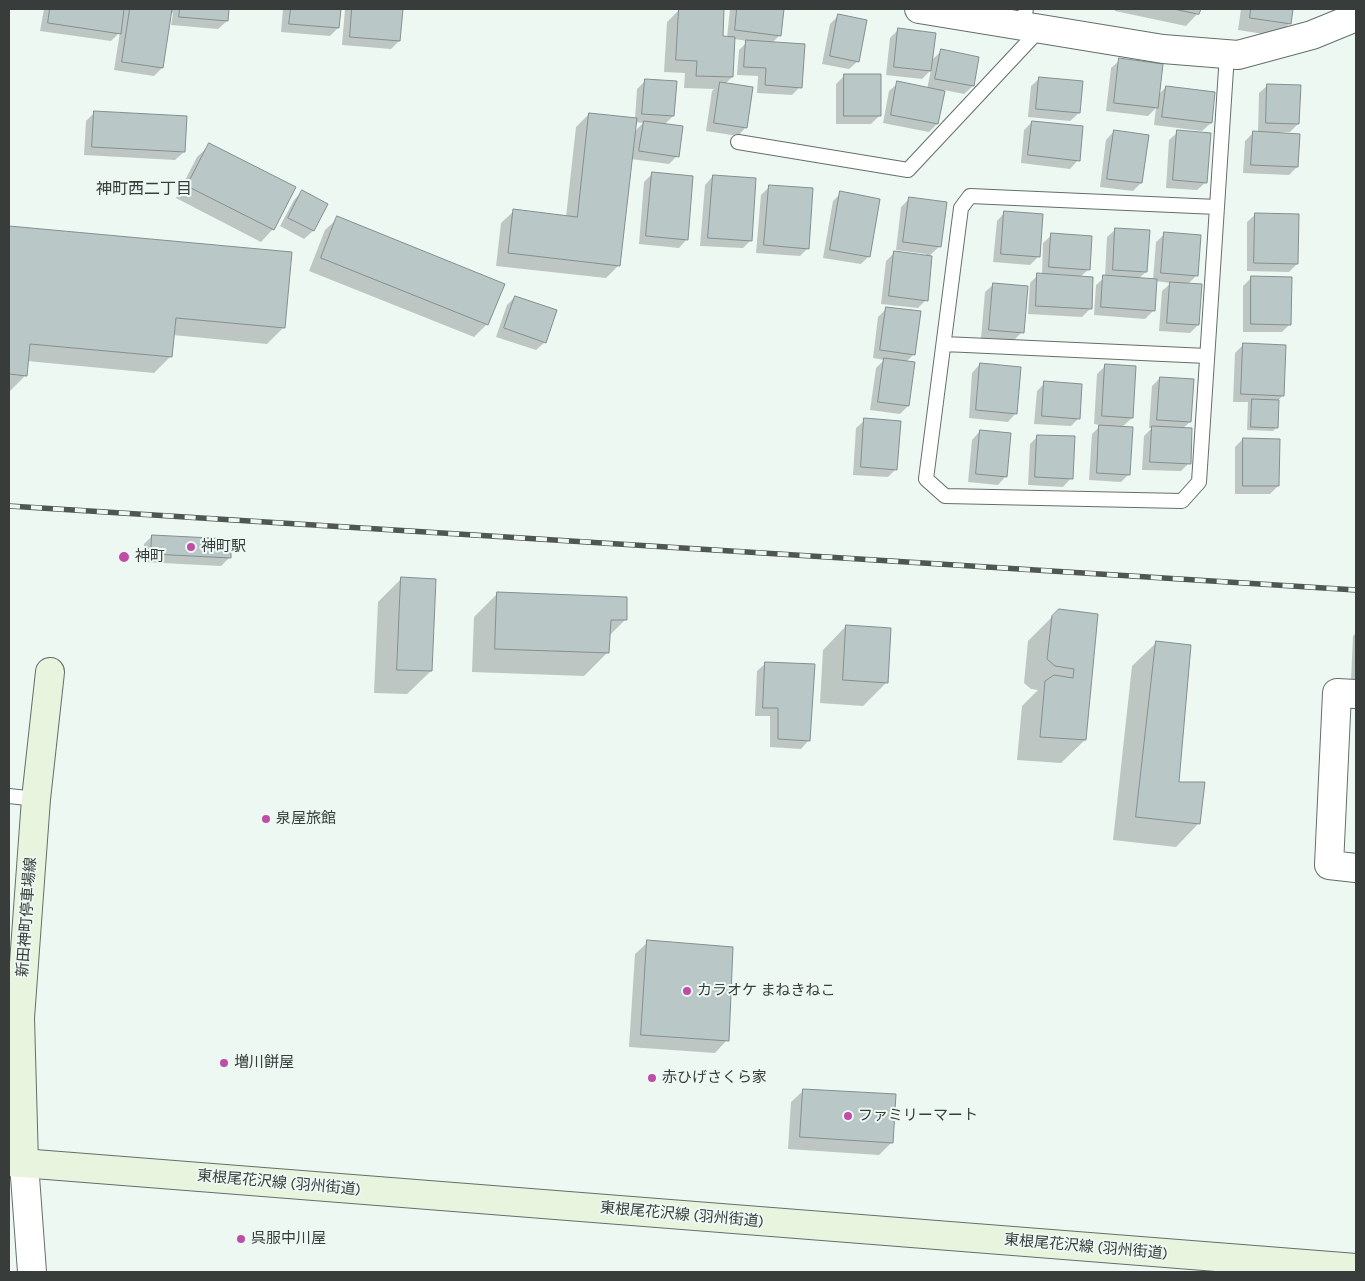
<!DOCTYPE html>
<meta charset="utf-8">
<style>
body{margin:0}
#map{position:relative;width:1365px;height:1281px;overflow:hidden;background:#edf8f3;font-family:Karla,sans-serif}
canvas{display:block}
.frame{position:absolute;inset:0;border:10px solid #383d3b;pointer-events:none}
</style>
<div id="map">
<canvas width="1365" height="1281"></canvas>
<div class="frame"></div>
</div>
<script>
const c = document.querySelector('canvas').getContext('2d');
c.lineJoin = 'round';
function fillPath(path, color) { c.fillStyle = color; c.fill(path, 'evenodd'); }
function stroke(path, color, width, dash) { c.strokeStyle = color; c.lineWidth = width; c.lineCap = dash ? 'butt' : 'round'; c.setLineDash(dash || []); c.stroke(path); }
function label(font, color, halo, rows, align = 'center') {
  c.font = font + ' Karla,"Noto Sans JP",sans-serif'; c.lineWidth = 4; c.setLineDash([]); c.textBaseline = 'middle'; c.strokeStyle = halo; c.fillStyle = color; for (const [text, x, y, turn = 0] of rows) {
    c.save(); c.translate(x, y); c.rotate((+turn || 0) * Math.PI / 180); c.textAlign = isNaN(turn) ? turn : align; if (halo) c.strokeText(text, 0, 0); c.fillText(text, 0, 0); c.restore();
  }
}
fillPath(new Path2D(`
 M44,9h184l-1,12 -9,8 -47,-4 2,-12h-3l-8,55 -8,8 -40,-6 6,-38 -9,9 -71,-10z
 M283,9h57l-2,19 -8,8 -49,-4z
 M345,9h57l-3,32 -8,8 -49,-4z
 M680,9h42l-1,28 6,1 3,-29h53l-3,26 -8,8 28,44 -8,8 -35,-2 1,-17 -21,-1 2,-25 9,-9 -14,-2 -2,38 -7,7 21,43 -8,9 -32,-5 6,-40 2,-2 -30,-1 1,-15 -21,-1 3,-50z
 M1115,9h84l-1,4 -12,13 -71,-15z
 M1241,9h51l-2,14 -13,13 -39,-6z
 M838,16l20,45 -9,8 -27,-5 8,-40z
 M898,30l33,31 10,-10 32,35 -9,8 -20,-4 -7,34 -8,8 -46,-9 6,-32 9,-8 29,6 4,-19 -9,9 -36,-4 4,-37z
 M1120,60l38,35 8,-8 45,36 -9,8 -48,-6 2,-17 -8,8 -42,-5 5,-43z
 M845,75l35,40 -9,9h-35v-40z
 M1040,78l39,35 -9,8 -42,-4 3,-31z
 M646,80l27,36 -9,9 13,31 -8,8 -38,-5 -12,106 -13,13 -110,-12 5,-43 13,-12 52,6 10,-90 13,-13 46,5 2,-30zM635,122l8,1 -9,9z
 M1268,85l30,39 -8,8h-10v2l17,33 -8,8 -46,-2 2,-32 8,-8h5l1,-40z
 M95,112l89,40 -9,8 -91,-5 2,-34z
 M1032,122l46,38 -8,9 -49,-6 3,-33z
 M1114,131l27,52 -8,8 -33,-4 6,-47z
 M1178,132l28,50 -9,8 -31,-2 3,-48z
 M210,145l63,84 -12,13 -85,-44 21,-41z
 M652,174l35,65 -8,9 -40,-4 5,-62z
 M713,176l38,64 -8,8 -43,-2 5,-61z
 M769,187l39,61 -8,8 -44,-3 5,-58z
 M302,192l24,12 -13,27 -9,8 -24,-13 14,-26z
 M841,193l28,63 -8,8 -38,-6 10,-57z
 M910,198l30,48 -11,10 -3,44 -8,8 -37,-4 5,-43 8,-8 31,3 1,-2 -30,-4 5,-43z
 M1005,212l34,44 -9,9 -37,-3 4,-41z
 M1256,214l41,50 -8,8 -42,-1v-49z
 M338,218l149,106 -13,13 -165,-66 16,-41z
 M9,227l282,26 -7,74 -17,17 -94,-9 -2,21 -17,17 -127,-12 -1,14 -17,17z
 M1116,229l30,43 -8,7 15,1 3,-38 9,-8 31,42 -8,8 10,41 -8,8 -31,-2 3,-40 9,-8 -16,-2 -1,29 -9,9 -51,-4 2,-30 9,-8 2,-40z
 M1052,235l37,34 -9,8 10,32 -8,8 -54,-3 2,-31 8,-8h4l1,-32z
 M1252,277l38,47 -8,8h-39v-46z
 M994,284l28,48 -8,8 -33,-2 4,-46z
 M515,297l30,45 -9,8 -40,-13 11,-32z
 M887,308l27,46 -8,8 2,44 -8,8 -30,-4 6,-42 8,-8 -11,-2 5,-41z
 M1243,345l40,50 -5,6 -1,26 -4,4 -26,-1 1,-28h-15l2,-49z
 M980,364l36,49 -8,9 -39,-4 3,-45z
 M1106,365l26,53 -10,9 7,47 -8,8 -32,-2 3,-46 9,-9 -7,-1 3,-50z
 M1160,378l30,44 -8,7 7,34 -8,8 -39,-1 2,-34 8,-8h-3l3,-42z
 M1045,383l34,35 -8,8 -37,-2 3,-33z
 M865,420l31,49 -8,8 -35,-2 3,-47z
 M980,431l26,45 -8,9 -30,-3 4,-42z
 M1038,436l33,42 -8,9 -35,-2 2,-41z
 M1243,439l35,47 -8,8h-35v-47z
 M152,536l77,22 -8,8 -78,-4 1,-18z
 M402,578l29,93 -24,23 -33,-1 4,-91z
 M498,593l127,27 -16,16 -1,16 -24,24 -112,-4 2,-55z
 M1059,610l37,6 -11,124 -24,23 -44,-3 5,-54 16,-16 -7,-1 -7,-6 4,-42z
 M846,626l41,56 -24,24 -43,-3 3,-53z
 M1356,633v48h-5l2,-45z
 M1156,643l22,141 21,39 -23,24 -63,-7 19,-174z
 M766,663l43,77 -8,9 -31,-2v-31h-15l2,-45z
 M648,942l79,98 -12,13 -86,-6 6,-93z
 M804,1090l88,52 -13,13 -91,-6 3,-47z`), '#0003');
const building = new Path2D(`
 M50,9h74l-3,25 -73,-11z
 M130,9h42l-9,59 -41,-6z
 M180,9h49l-1,12 -49,-4z
 M291,9h50l-2,19 -50,-4z
 M352,9h51l-3,32 -50,-4z
 M679,9h45l-1,27 12,1 -2,40 -37,-1 1,-15 -21,-1z
 M737,9h47l-3,27 -46,-6z
 M1174,9h27l-2,5z
 M1251,9h42l-2,15 -41,-6z
 M838,14l29,6 -8,42 -29,-6z
 M898,28l38,5 -5,38 -37,-4z
 M746,40l59,4 -3,44 -37,-3 1,-17 -22,-1z
 M941,49l38,8 -5,29 -39,-7z
 M1119,58l44,6 -5,44 -44,-5z
 M844,74h37v42h-37z
 M1039,77l44,4 -3,32 -44,-4z
 M645,79l32,2 -3,35 -32,-2z
 M897,81l48,10 -7,33 -47,-9z
 M720,82l33,5 -6,41 -33,-5z
 M1267,84l34,1 -2,39 -33,-1z
 M1166,86l49,6 -3,31 -50,-6z
 M94,111l93,5 -2,36 -93,-5z
 M589,113l48,5 -17,148 -112,-13 5,-44 64,8z
 M644,121l39,5 -4,31 -40,-6z
 M1032,121l51,5 -3,35 -52,-6z
 M1114,130l35,5 -7,48 -35,-4z
 M1177,130l34,3 -4,50 -34,-3z
 M1253,131l47,3 -2,33 -47,-2z
 M209,143l87,44 -22,43 -87,-44z
 M652,172l41,4 -5,64 -42,-4z
 M713,175l43,3 -4,63 -44,-3z
 M769,185l44,3 -4,61 -45,-4z
 M302,190l26,14 -14,27 -26,-13z
 M840,191l40,8 -10,58 -40,-7z
 M909,197l38,5 -6,45 -38,-5z
 M1004,211l39,3 -3,43 -39,-3z
 M1255,213l44,1 -1,50 -44,-1z
 M337,216l168,68 -17,41 -167,-67z
 M9,226l283,26 -7,76 -109,-10 -4,39 -142,-13 -3,32 -18,-2z
 M1115,228l35,2 -3,42 -34,-2z
 M1164,232l37,3 -3,41 -37,-3z
 M1051,233l41,3 -2,34 -41,-3z
 M894,251l38,5 -4,45 -39,-5z
 M1037,273l56,4 -1,32 -56,-3z
 M1103,275l54,4 -2,32 -54,-4z
 M1251,276l41,1 -1,48 -40,-1z
 M1170,282l32,2 -3,41 -32,-2z
 M993,283l35,3 -4,47 -35,-3z
 M515,296l42,14 -11,33 -42,-15z
 M886,307l35,4 -6,44 -35,-5z
 M1243,343l43,2 -2,51 -43,-2z
 M884,358l31,4 -6,44 -31,-4z
 M980,363l41,4 -4,47 -41,-4z
 M1105,364l31,2 -3,52 -31,-2z
 M1160,377l34,2 -3,43 -34,-2z
 M1044,381l38,3 -2,35 -38,-3z
 M1252,399l27,1 -1,28 -27,-1z
 M864,418l37,3 -4,49 -36,-3z
 M1099,425l34,2 -3,48 -33,-2z
 M1152,426l40,2 -1,36 -41,-2z
 M980,430l31,3 -4,44 -31,-3z
 M1037,435l38,1 -2,43 -38,-2z
 M1243,438l37,1 -1,47h-36z
 M152,535l79,4v19l-80,-4z
 M401,577l35,2 -4,92 -35,-1z
 M497,592l130,5v23h-16l-2,33 -114,-4z
 M1059,609l39,5 -12,126 -46,-3 5,-56 9,-6 19,3 1,-9 -19,-3 -8,-7 5,-43z
 M846,625l45,3 -3,55 -45,-3z
 M1156,641l35,4 -12,137h26l-5,42 -64,-7z
 M765,662l50,2 -5,77 -32,-2v-31h-15z
 M647,940l86,7 -4,94 -88,-6z
 M803,1089l93,5 -3,49 -93,-6z`);
fillPath(building, '#bac7c7');
stroke(building, '#838f8f', 1);
const lane = new Path2D(`
 M1022,26l4,-17
 M738,142l170,28 132,-141
 M1217,207l-247,-11 -9,12 -35,271 19,17 237,5 17,-19 28,-428
 M944,344l263,12
 M9,796l27,3`);
const street = new Path2D(`
 M919,9l244,40 75,6 74,-20 44,-18
 M1356,694l-19,-1 -8,172 27,3
 M24,1163l8,109`);
const secondary = new Path2D(`
 M9,1162l1347,106
 M24,1163l-4,-145 16,-219 14,-127`);
stroke(lane, '#656e69', 16);
stroke(street, '#656e69', 30);
stroke(secondary, '#656e69', 30);
stroke(lane, '#fff', 14);
stroke(street, '#fff', 28);
stroke(secondary, '#e8f4dd', 28);
const rail = new Path2D(`
 M9,506l1347,84`);
stroke(rail, '#505654', 5.5);
stroke(rail, '#edf8f3', 4, [11]);
for (const [x, y, r, color] of [
 [191,547,5,"#bf4ca7"],
 [124,557,6,"#bf4ca7"],
 [266,819,5,"#bf4ca7"],
 [687,991,5,"#bf4ca7"],
 [224,1063,5,"#bf4ca7"],
 [652,1078,5,"#bf4ca7"],
 [848,1116,5,"#bf4ca7"],
 [241,1239,5,"#bf4ca7"]
]) { const dot = new Path2D(); dot.arc(x, y, r, 0, 2 * Math.PI); c.fillStyle = color; c.fill(dot); stroke(dot, '#edf8f3', 2); }
label('15px', '#383d3b', '#edf8f3', [
 ["神町駅",201,547],
 ["神町",135,557],
 ["泉屋旅館",276,819],
 ["カラオケ まねきねこ",697,991],
 ["増川餅屋",234,1063],
 ["赤ひげさくら家",662,1078],
 ["ファミリーマート",858,1116],
 ["呉服中川屋",251,1239]
], 'left');
label('15px', '#383d3b', '#edf8f3', [
 ["新田神町停車場線",27,917,-86],
 ["東根尾花沢線 (羽州街道)",279,1183,5],
 ["東根尾花沢線 (羽州街道)",682,1215,5],
 ["東根尾花沢線 (羽州街道)",1086,1247,5]
]);
label('16px', '#383d3b', '#edf8f3', [
 ["神町西二丁目",144,189]
]);
</script>
